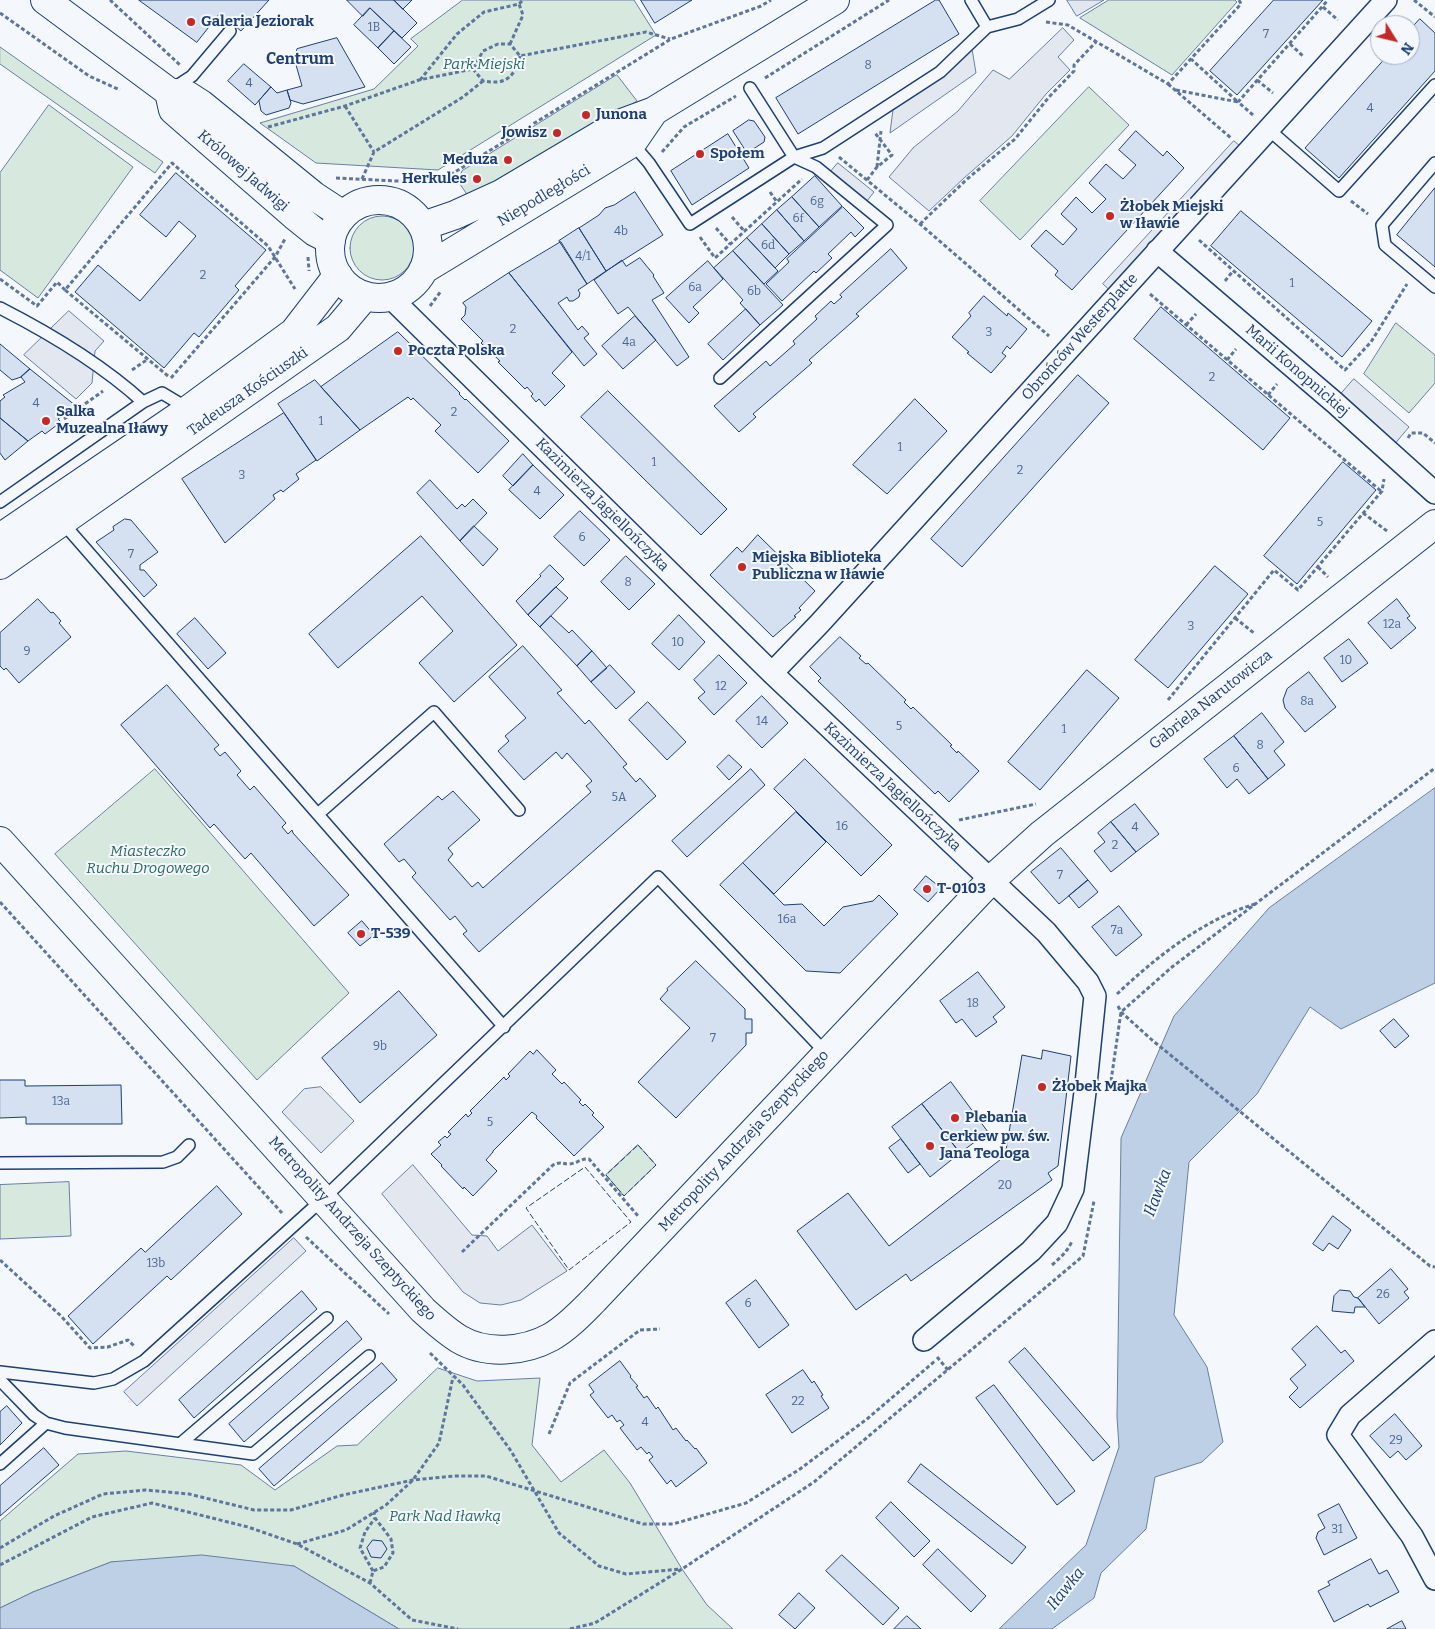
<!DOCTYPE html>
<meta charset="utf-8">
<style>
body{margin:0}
#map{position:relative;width:1435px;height:1629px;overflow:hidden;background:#f4f7fb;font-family:Bitter,serif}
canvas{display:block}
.north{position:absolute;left:1370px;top:15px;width:50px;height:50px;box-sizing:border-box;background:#f4f7fb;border:1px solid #9eadc5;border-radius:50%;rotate:126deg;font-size:14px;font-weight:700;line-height:20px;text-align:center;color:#1d3f73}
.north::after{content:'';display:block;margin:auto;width:18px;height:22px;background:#c62828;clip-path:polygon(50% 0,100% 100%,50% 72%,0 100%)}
</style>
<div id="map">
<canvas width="1435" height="1629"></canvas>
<div class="north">N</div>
</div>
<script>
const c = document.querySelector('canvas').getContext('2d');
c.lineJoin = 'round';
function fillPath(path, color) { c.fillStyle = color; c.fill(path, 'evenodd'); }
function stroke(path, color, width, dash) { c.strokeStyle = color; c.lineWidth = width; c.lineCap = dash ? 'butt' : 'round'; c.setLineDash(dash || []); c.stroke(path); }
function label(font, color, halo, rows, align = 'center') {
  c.font = font + ' Bitter,serif'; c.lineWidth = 4; c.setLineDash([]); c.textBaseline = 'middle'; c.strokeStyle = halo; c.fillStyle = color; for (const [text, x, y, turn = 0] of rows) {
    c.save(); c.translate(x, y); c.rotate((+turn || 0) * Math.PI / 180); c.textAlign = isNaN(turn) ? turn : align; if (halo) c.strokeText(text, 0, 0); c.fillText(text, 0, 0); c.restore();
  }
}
const green = new Path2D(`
 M463,0h171l22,35 -218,135 -122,-7 -56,-40 114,-34 44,-43 -7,-7z
 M1109,0h126l2,2 -65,73 -92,-57z
 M0,47l163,115 -8,11 -155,-109z
 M617,75l20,26 -86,53 -81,45 -12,-18 4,-10z
 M1089,87l40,38 -109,115 -40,-39z
 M49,105l84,62 -95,131 -38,-28v-97z
 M350 248a32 32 0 1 1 64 0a32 32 0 1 1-64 0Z
 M1396,323l39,32v28l-26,30 -45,-39z
 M155,769l194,224 -92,87 -202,-226z
 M638,1145l18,20 -32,31 -18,-21z
 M69,1182l2,54 -71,3v-54z
 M438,1368l39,13 63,-3 -8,67 29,37 43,-32 26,33 52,86 25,36 26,24h-334l-105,-63 -183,-4 -78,30 -33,16v-87l78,-67 48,-3 115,14 34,25 62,-44 20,-1z`);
fillPath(green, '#d7e8df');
stroke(green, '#687fa3', 1);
const parking = new Path2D(`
 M1067,0h37l-27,16z
 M1063,28l11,12 -16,17 12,13 -24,24 -34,42 -48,42 -35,33 -40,-34 24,-29 45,-37 35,-41 16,9z
 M971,43l5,30 -86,60 4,-31z
 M1234,141l13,11 -131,144 -13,-12z
 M838,163l36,29 -11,14 -36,-30z
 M69,311l35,30 -9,10 -3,32 -16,16 -52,-44z
 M1354,379l55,48 -21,25 -54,-50z
 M321,1087l33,34 -33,32 -39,-41 22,-23z
 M413,1165l59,70 15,1 11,15 34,-26 35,46 -46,29 -20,5 -21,-2 -17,-11 -81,-98z
 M294,1238l12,13 -169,155 -13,-14z`);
fillPath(parking, '#e3e8f0');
stroke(parking, '#687fa3', 1);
const water = new Path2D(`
 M1435,788v195l-94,46 -31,-22 -53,87 -68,68 -15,153 33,52 16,75 -21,20 -47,15 -9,52 -45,44 -7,25 -42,31h-53l87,-84 33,-98 -2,-30 4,-279 53,-122 95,-108z
 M202,1555l92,11 105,63h-399v-21l33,-16 78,-30z`);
fillPath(water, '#bed0e5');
stroke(water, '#687fa3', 1);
const building = new Path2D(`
 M139,0h130l-28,31 -21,-18 -23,29z
 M347,0h47l23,23 -15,15 -32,-30 -7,8z
 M394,0h18l-9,9z
 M641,0h51l-37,23z
 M936,0h3l20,34 -161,100 -22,-36z
 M1274,0h49l-86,95 -27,-24z
 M370,8l24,23 -16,17 -24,-23z
 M1420,19l15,14v38l-96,107 -34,-30 83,-93h22v-25z
 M394,31l17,16 -17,17 -16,-16z
 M337,38l28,49 -62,17 -13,-4 -3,-10 15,-4 -8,-28 3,-9z
 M244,64l27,23 -16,18 -27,-24z
 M271,87l6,6 10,-3 4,13 -2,5 -23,7 -5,-4 -2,-10z
 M749,120l5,1 11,16 -1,5 -17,11 -14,-22z
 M1136,131l27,25 4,-5 17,17 -112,122 -17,-15 3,-4 -27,-25 15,-16 17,15 14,-16 -16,-15 15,-17 16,16 14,-14 -17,-16 17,-19 17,15 13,-14 -17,-15z
 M728,134l21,34 -57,37 -21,-34z
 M176,173l90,77 -31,36 4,4 -40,47 -5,-4 -30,35 -89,-76 23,-27 42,36 56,-65 -17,-15 -13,16 -26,-22z
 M815,176l27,30 -23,21 -27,-30z
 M1435,188v79l-38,-32z
 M635,192l28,43 -57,36 -27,-43 20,-13 6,-7 9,-3z
 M792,197l27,30 -15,14 -27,-31z
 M843,207l21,21 -9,9 -4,-5 -23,22 4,4 -16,15 -2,-2 -32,30 -16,-17 23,-22 -2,-3z
 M777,210l27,31 -15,13 -27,-30z
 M1241,211l131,110 -30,36 -131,-111z
 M762,224l27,30 -14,14 -28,-30z
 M579,228l27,43 -19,13 -28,-43z
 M747,238l31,33 -14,13 -31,-33z
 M561,242l26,42 -9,6 2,3 -1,4 -6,4h-4l-2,-4 -9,6 20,27 4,-4 7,8 -5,4 13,16 -13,12 -75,-93z
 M891,249l16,19 -51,46 3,2 -50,44 3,3 -59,51 3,3 -17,15 -25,-26 52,-45 4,5 25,-22 -2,-3 24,-22 -2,-3 16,-15 3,3 8,-7 -2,-2z
 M733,251l50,54 -23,20 -20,-22 3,-3 -29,-32z
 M640,258l14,17 -1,1 11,17 -12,7 37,57 -12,9 -49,-59 -10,7 -24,-34 28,-20 4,6z
 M708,261l15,18 -30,28 6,6 -10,10 -23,-25z
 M509,273l63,79 -20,21 13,13 -20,20 -6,-7 -3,3 -5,-6 2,-2 -6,-7 -2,2 -27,-27 2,-1 -19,-18 2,-2 -22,-22 4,-4 1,-8 -3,-4z
 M984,296l23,20 1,-3 19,16 -17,20 -3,-3 -5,7 4,3 -15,17 -24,-20 2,-1 -17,-15 19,-21 -2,-3z
 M1161,307l129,111 -27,32 -129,-111z
 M746,309l14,16 -37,35 -15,-16z
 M635,316l21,24 -33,29 -21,-23z
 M398,332l62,61 -1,1 6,6 1,-1 43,42 -31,32 -43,-42 6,-6 -28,-27 -2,2 -3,-3 -48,33 -39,-43z
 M0,344l30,25 -9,8 -9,3 -12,-10z
 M30,369l46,37 -18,13 3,3 -16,12 -3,-3 -14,10 -28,-23v-17l5,-4 -2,-2 22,-13 -4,-5z
 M1078,375l31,28 -147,164 -31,-28z
 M315,380l45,50 -43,31 -39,-57z
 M608,391l119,118 -26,26 -120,-118z
 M915,399l32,32 -60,63 -34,-29z
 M284,413l32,47 -20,14 3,5 -16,13 -2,-2 -8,5 2,4 -50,44 -43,-64z
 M0,418l28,23 -23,19 -5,-7z
 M523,454l10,11 -20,21 -10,-10z
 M1343,462l33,28 -79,94 -33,-28z
 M533,465l31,30 -24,24 -31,-29z
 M430,480l27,29 5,-5 3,3 8,-8 14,14 -27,28 -43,-48z
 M580,511l30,29 -26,26 -30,-29z
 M125,519l6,1 27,32 -18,13v5h4l13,15 -13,12 -48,-55 18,-12 -1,-3z
 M474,526l24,23 -15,17 -23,-25z
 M758,535l57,56 -16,17 2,2 -7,6 2,1 -23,20 -63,-62 27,-28 5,5z
 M421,536l96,109 -63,57 -35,-39 34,-32 -31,-35 -84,72 -29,-34z
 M626,556l29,28 -26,26 -28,-28z
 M550,565l14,14 -36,36 -12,-14 25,-25 -1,-1z
 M1215,566l33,28 -80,94 -33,-28z
 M556,587l12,11 -28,29 -12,-12z
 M38,599l13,14 2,-1 8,9 -2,2 12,14 -52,46 -13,-15 -2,2 -4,-4v-33z
 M1397,599l13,17 -3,2 9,10 -25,21 -23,-26z
 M679,615l26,27 -26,28 -27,-26z
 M551,616l18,17 3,-3 20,21 -15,15 -37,-39z
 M195,618l31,35 -18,16 -31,-35z
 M840,637l21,19 -2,2 7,6 2,-1 38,37 -2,2 7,7 2,-2 39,38 -2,1 7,7 1,-2 21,20 -30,31 -11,-11 -3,3 -117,-113 3,-3 -11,-11z
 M1349,639l19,24 -26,19 -18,-24z
 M523,646l39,44 -5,3 28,31 4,-4 38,44 -4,3 13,15 4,-4 16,18 -177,156 -16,-18 4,-3 -12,-15 -5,4 -38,-43 4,-4 -12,-14 -5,3 -15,-18 54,-48 4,4 11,-9 27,29 -32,28 5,6 -5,6 24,27 6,-5 5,6 108,-96 -5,-6 6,-5 -25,-28 -5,6 -6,-7 -32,28 -26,-29 11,-10 -4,-5 21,-18 -37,-41z
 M592,651l15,17 -16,14 -14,-16z
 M719,655l28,28 -33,32 -16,-17 7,-6 -11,-12z
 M610,665l25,27 -19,17 -25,-27z
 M1087,670l32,28 -79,92 -32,-28z
 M1309,672l27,35 -31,25 -20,-24 -2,-8 4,-11z
 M167,685l52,60 -5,4 6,7 5,-4 16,19 -4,4 13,15 4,-4 32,37 -4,4 6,7 4,-4 1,3 56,62 -35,31 -63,-73 -6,6 -31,-35 -4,4 -89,-103z
 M762,696l26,27 -26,25 -26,-27z
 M648,702l38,40 -19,18 -38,-40z
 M1262,713l22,29 -10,9 11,14 -17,14 -34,-43z
 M1234,736l34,43 -19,15 -12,-15 -10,9 -23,-29z
 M729,755l13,12 -13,13 -12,-13z
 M805,759l87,86 -31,31 -87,-87z
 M751,769l14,16 -78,72 -15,-16z
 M1135,804l24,30 -23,18 -25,-30z
 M796,812l30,30 -52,52 -31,-31z
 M1111,822l25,30 -25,20 -17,-21 11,-9 -7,-9z
 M1061,848l27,32 -29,24 -28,-32z
 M743,863l41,42 18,-1 22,22 19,-19 30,-6 6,-6 19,19 -58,59 -34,-2 -86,-86z
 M926,876l15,12 -13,14 -14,-12z
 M1088,880l10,12 -19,16 -10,-12z
 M1119,906l23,29 -26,21 -24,-29z
 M362,921l12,14 -14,11 -12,-13z
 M696,961l49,48v10h7v14h-6v12l-70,73 -38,-36 52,-54 -30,-29 8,-9 -1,-1z
 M978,972l27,35 -12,10 4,5 -21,15 -14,-18 -6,4 -16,-22z
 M399,991l38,44 -77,68 -38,-45z
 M1394,1019l15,17 -14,12 -15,-17z
 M537,1050l19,20 -4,4 10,10 2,-2 17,18 -2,2 4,4 2,-2 9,9 -2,2 12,12 -30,29 -38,-38 1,-2 -5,-4 -39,39v1l-7,8 11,11 -24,25 -9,-9 -1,2 -22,-23 1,-1 -11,-11 10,-9 -3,-3 7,-6 2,2 4,-4 -3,-2 18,-18 2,3 4,-4 -2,-2 34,-34 2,3 4,-4 -2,-2 22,-23 3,3z
 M1043,1050l28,6 -13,110 -10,7 4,7 -141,101 -5,-7 -50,36 -59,-79 51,-38 41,53 116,-90 17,-101 19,4z
 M0,1080h25v6l96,-1 1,39h-96v-7l-26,1z
 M951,1082l37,50 -28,21 -38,-49z
 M922,1104l38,49 -30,24 -38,-50z
 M901,1139l19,25 -12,9 -19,-25z
 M217,1186l25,28 -71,66 -4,-4 -74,68 -25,-28 73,-68 4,4z
 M1333,1216l18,14 -13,19 -9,-6 -6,8 -10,-7z
 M1391,1269l17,20 -4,3 5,6 -30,26 -21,-26z
 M756,1280l33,45 -30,23 -33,-45z
 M1340,1290l10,1 4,6 4,1 7,9h-10l-1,6 -22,-2 2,-15z
 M302,1291l15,18 -123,109 -15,-18z
 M347,1321l15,18 -118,103 -15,-18z
 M1317,1326l24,27 4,-3 9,11 -54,47 -11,-11 9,-9 -8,-9 16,-14 -14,-16z
 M1025,1348l85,99 -17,14 -84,-99z
 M620,1361l11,15 -1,1 8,9 -2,1 8,11 3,-2 9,13 2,-2 15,23 3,-2 10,13 1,-1 8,9 1,-1 11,15 -31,24 -5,-7 -4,4 -18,-24 4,-3 -4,-5 -2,2 -6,-7 -4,3 -17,-22 4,-3 -4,-5 -3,2 -5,-7 -4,3 -18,-23 4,-3 -5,-7z
 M382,1363l15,17 -123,106 -15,-17z
 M803,1370l9,13 2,-2 9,14 -2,1 8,12 -37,25 -26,-38z
 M994,1385l81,106 -18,14 -81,-107z
 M7,1406l15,17 -22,22v-33z
 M1395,1414l27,32 -16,14 -8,-9 -8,7 -20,-22z
 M44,1448l15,17 -59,51v-30z
 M921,1464l105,83 -14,17 -104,-82z
 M891,1502l39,39 -16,16 -38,-39z
 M1339,1504l18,34 -33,17 -8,-17 2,-6 7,-4 -7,-13z
 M373,1540l9,1 5,8 -6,9 -10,-1 -4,-9z
 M938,1549l48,47 -15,16 -48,-47z
 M842,1555l57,53 -16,17 -57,-54z
 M1371,1559l8,15 8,-4 12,22 -29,15 -2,-3 -34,18 -16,-31 12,-6 -2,-3z
 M799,1593l16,15 -20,21 -16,-14z
 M907,1616l14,13h-27z
 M1402,1621l4,8h-19z`);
fillPath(building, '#d5e0f0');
stroke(building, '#1d3f73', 1);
const service = new Path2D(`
 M971,0l16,27
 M172,89l20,-13 38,-45
 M1268,129l71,62 96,-106
 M632,143l17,20 41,61 104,-67 29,-9 117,-76 47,-45 31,-8 31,-19
 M1435,163l-53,62 3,20 50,42
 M0,308c51,26 100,55 143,94l19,-9 15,9 7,11
 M720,378l167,-153 -71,-58 -22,-10 -44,-69
 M0,502l143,-100
 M62,522l442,505
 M318,814l116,-102 85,98
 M0,1163l163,-1 14,-5 12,-12
 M0,1372l94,11 19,-4 31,-18 179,-162 335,-322 169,177
 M0,1380l34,35 12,8 19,5 188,26 116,-98
 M180,1444l147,-126
 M0,1464l46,-41`);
const minor = new Path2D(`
 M1157,251l177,151 101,91
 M390,297l382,376 274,259 42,50 7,14 -9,88 -13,105 -16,34 -26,28 -107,89
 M772,673l48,-50 566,-623
 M1435,1341l-85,74 -12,20 74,101 23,43`);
const tertiary = new Path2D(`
 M45,0l124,92 18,3 14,9 113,92 29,19
 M169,92l4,18 122,106 20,16 16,8
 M0,841l423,469c12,11 23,21 36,29 27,16 65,13 92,-2 16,-9 30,-24 43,-37l397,-420 51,-46 393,-310`);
const secondary = new Path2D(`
 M330 249a49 49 0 1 1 98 0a49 49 0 1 1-98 0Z
 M423,226l32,-11 46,-21 118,-70 35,-13 181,-111
 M423,270l209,-127 22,-32
 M0,538l185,-126 109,-80 44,-57
 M0,565l338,-237 27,-32`);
stroke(service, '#1d3f73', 14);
stroke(minor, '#1d3f73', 24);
stroke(tertiary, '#1d3f73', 30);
stroke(secondary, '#1d3f73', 30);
stroke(new Path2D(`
 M110,0l70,65
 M1414,0l21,17
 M1323,7l15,13
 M0,13l89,63 31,14
 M1046,22l22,3 100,59 73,-80 -2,-4
 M510,44l13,-29 -4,-11
 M1290,44l13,12
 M473,69l10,12c23,4 31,-3 37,-25
 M765,78l124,-78
 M420,80l37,-46 27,-22 35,-8 4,-4
 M1257,80l16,13
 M1168,84l63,54
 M1176,90l62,12 -47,-43
 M345,106l29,46
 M1253,115l-15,-13 90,-102
 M268,127l77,-21 74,-26 54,-11 10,-18 15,-7h12l10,12 126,-24 24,7
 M662,152l22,-25 52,-31
 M839,157l81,67 129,112
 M877,167l4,-36
 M336,178l101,5 234,-144 90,-33 10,-6
 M362,179l12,-27 89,-55 20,-16
 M867,180l10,-13 15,-12 -17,-22
 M770,192l7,10
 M1351,201l17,13
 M732,217l13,15
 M920,224l46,-44 49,-41 34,-42 25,-26v-6l22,-23
 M716,228l14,16
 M700,237l15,21 87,-79
 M1199,240l146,130 26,-28 36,-58
 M308,257l1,14
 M0,279l37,27 20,-24 8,8
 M1225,281l8,-10
 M1150,294l231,197
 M430,306l11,-15
 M1186,325l10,-11
 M1227,360l9,-11
 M132,370l16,-11
 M168,376l-103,-86 107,-127 96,83 27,43
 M171,378l104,-121 10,-18
 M1268,395l9,-11
 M64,419l39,-28
 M1408,438l3,-5h12l12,10
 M1363,513l24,18
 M1318,567l10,10
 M1235,618l19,15
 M1168,700l106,-130 24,20 84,-99 2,-12
 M959,820l77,-16
 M0,902l282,311
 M1117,994c38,-36 87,-75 138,-90
 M1118,1006l3,6 31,28 278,226 5,1
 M1111,1081l10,-69 51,-45 263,-199
 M306,1237l83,77
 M462,1252l91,-87c9,-4 8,-1 16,-1 7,0 12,-6 20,-5l49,57
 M0,1260l61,56 29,32 18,-1 20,-7 6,6
 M1052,1265c8,-7 16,-14 20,-24
 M430,1353l33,32 48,66 48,82 40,33 27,8 55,-5
 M937,1357l11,13
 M549,1434l21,-51 70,-53 20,-1
 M297,1544l49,-14 40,-25 27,-25 26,-37 14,-66
 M0,1548l54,-32 49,-22 43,-4 43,4 65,16h37l52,-15 70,-15 41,-4h32l157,48h30l73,-21 54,-34 67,-50 68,-58
 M0,1565l92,-48 60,-14 96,24 49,17 73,39 42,37 46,9
 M373,1571l-13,-23 5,-16 10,-14
 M370,1583l3,-12 11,-4 9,-14 -2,-14 -16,-21 -1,-6
 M570,1629l25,-6 87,-54 132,-87 269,-226 11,-55`), '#5e769c', 3, [4, 2.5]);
stroke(service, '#f4f7fb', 11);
stroke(minor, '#f4f7fb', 21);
stroke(tertiary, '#f4f7fb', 28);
stroke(secondary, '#f4f7fb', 28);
stroke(new Path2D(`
 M638,1145l18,20 -32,31 -18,-21z
 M585,1167l46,55 -62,48 -43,-62z`), '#1d3f73', 1, [6, 2.5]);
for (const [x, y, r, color] of [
 [191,22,5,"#c62828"],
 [586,115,5,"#c62828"],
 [557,133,5,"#c62828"],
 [700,154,5,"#c62828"],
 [508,160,5,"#c62828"],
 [477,179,5,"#c62828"],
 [1110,216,5,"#c62828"],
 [398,351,5,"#c62828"],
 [46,421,5,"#c62828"],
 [742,567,5,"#c62828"],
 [927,889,5,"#c62828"],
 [361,934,5,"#c62828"],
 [1042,1087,5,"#c62828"],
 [955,1118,5,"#c62828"],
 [930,1146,5,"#c62828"]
]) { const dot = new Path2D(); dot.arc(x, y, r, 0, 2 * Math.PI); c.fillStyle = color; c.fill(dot); stroke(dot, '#f4f7fb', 2); }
label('12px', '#4b6792', null, [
 ["1B",374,28],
 ["7",1266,35],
 ["8",868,66],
 ["4",249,84],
 ["4",1370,109],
 ["6g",817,202],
 ["6f",798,219],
 ["4b",621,232],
 ["6d",768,246],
 ["4/1",583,257],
 ["2",203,276],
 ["1",1292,284],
 ["6a",695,288],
 ["6b",754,292],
 ["2",513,330],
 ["3",989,333],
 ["4a",629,343],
 ["2",1212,378],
 ["4",36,404],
 ["2",454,413],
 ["1",321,422],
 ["1",900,448],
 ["1",654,463],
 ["2",1020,471],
 ["3",242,476],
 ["4",537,492],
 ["5",1320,523],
 ["6",582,538],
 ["7",131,555],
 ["8",628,583],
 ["12a",1392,625],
 ["3",1191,627],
 ["10",678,643],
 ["9",27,652],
 ["10",1346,661],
 ["12",721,687],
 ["8a",1307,702],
 ["14",762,722],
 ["5",899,727],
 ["1",1064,730],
 ["8",1260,746],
 ["6",1236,769],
 ["5A",619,798],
 ["16",842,827],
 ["4",1135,828],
 ["2",1115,846],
 ["7",1060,876],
 ["16a",787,920],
 ["7a",1117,931],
 ["18",973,1004],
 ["7",713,1039],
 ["9b",380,1047],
 ["13a",61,1102],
 ["5",490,1123],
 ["20",1005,1186],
 ["13b",156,1264],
 ["26",1383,1295],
 ["6",748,1304],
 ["22",798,1402],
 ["4",645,1423],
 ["29",1396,1441],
 ["31",1337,1530]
]);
label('bold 15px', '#1d3f73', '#f4f7fb', [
 ["Galeria Jeziorak",201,22],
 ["Junona",596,115],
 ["Jowisz",547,133,"right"],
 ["Społem",710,154],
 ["Meduza",498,160,"right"],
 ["Herkules",467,179,"right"],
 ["Żłobek Miejski",1120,207],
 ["w Iławie",1120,224],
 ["Poczta Polska",408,351],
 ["Salka",56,412],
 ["Muzealna Iławy",56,429],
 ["Miejska Biblioteka",752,558],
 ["Publiczna w Iławie",752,575],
 ["T-0103",937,889],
 ["T-539",371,934],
 ["Żłobek Majka",1052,1087],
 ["Plebania",965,1118],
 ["Cerkiew pw. św.",940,1137],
 ["Jana Teologa",940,1154]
], 'left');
label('italic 15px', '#2c6c60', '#f4f7fb', [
 ["Park Miejski",484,65],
 ["Miasteczko",148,852],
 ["Ruchu Drogowego",148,869],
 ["Park Nad Iławką",445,1517]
]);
label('15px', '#1d3f73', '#f4f7fb', [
 ["Królowej Jadwigi",243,171,41],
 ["Niepodległości",544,196,-31],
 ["Obrońców Westerplatte",1080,337,-48],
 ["Marii Konopnickiej",1297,371,41],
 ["Tadeusza Kościuszki",248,392,-35],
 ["Kazimierza Jagiellończyka",602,505,45],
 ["Gabriela Narutowicza",1211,700,-38],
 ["Kazimierza Jagiellończyka",892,787,43],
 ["Metropolity Andrzeja Szeptyckiego",744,1141,-47],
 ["Metropolity Andrzeja Szeptyckiego",352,1229,48]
]);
label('bold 16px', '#1d3f73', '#f4f7fb', [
 ["Centrum",300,60]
]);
label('italic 16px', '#1d3f73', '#f4f7fb', [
 ["Iławka",1158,1193,-69],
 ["Iławka",1066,1589,-51]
]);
</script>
